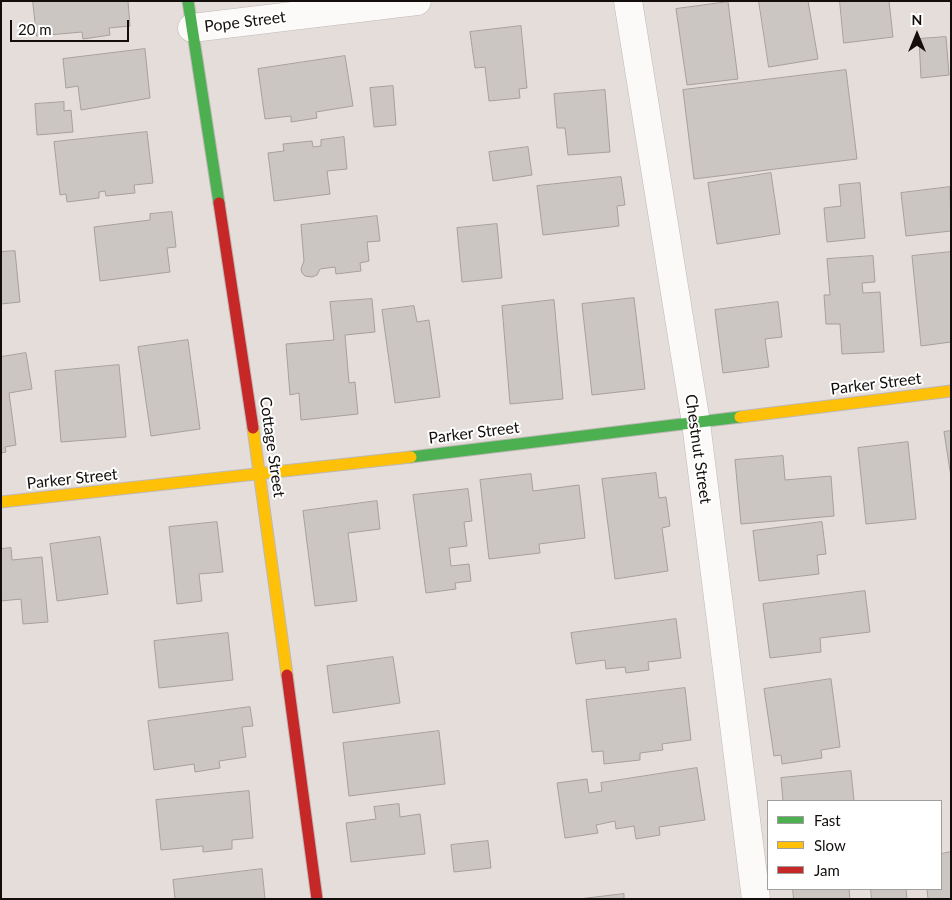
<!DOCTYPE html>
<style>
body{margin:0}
#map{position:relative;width:952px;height:900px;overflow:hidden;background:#e4ddda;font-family:Lato,sans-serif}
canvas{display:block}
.frame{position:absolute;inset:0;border:2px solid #130e0c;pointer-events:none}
.legend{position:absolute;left:767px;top:800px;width:175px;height:90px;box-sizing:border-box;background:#fff;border:1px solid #a19f9e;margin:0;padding:6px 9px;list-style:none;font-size:15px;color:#130e0c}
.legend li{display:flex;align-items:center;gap:10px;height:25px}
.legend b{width:25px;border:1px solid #a19f9e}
.north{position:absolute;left:892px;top:10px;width:50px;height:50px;-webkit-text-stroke:4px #fff;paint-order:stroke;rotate:0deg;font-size:14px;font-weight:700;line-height:20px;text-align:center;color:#130e0c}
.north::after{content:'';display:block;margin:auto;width:18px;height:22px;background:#130e0c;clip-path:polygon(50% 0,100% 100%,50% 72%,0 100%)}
.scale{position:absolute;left:10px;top:20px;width:119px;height:22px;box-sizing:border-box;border:2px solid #130e0c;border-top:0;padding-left:6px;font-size:15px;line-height:18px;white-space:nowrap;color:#130e0c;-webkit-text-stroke:4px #fff;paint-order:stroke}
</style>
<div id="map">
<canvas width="952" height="900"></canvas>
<div class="frame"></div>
<ul class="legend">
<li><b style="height:6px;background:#4caf50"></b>Fast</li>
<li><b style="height:6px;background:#ffc107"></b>Slow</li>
<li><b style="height:6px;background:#c62828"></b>Jam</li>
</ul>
<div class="north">N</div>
<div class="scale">20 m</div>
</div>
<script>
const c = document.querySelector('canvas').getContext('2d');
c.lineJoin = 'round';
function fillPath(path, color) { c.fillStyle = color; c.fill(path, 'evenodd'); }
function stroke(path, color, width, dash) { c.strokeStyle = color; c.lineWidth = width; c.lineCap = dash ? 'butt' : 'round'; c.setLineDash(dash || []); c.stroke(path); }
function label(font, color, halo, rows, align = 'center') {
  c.font = font + ' Lato,sans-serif'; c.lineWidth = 4; c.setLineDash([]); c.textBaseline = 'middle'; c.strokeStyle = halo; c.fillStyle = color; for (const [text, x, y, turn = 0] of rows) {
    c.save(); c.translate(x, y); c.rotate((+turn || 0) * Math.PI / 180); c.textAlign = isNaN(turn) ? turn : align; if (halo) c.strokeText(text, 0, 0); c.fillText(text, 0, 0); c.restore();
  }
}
const building = new Path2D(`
 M33,1h95l2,25 -21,2 1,7 -27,4 -1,-7 -45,4z
 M759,1h49l10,58 -49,8z
 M840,1h49l4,36 -49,6z
 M728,2l10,77 -51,6 -11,-76z
 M521,26l6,62 -8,1 1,9 -31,3 -4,-34 -10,1 -5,-36z
 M946,37l3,38 -28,3 -2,-39z
 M145,49l5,49 -69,12 -3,-24 -12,2 -3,-29z
 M345,56l8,50 -37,6 1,6 -26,4v-6l-26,3 -7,-50z
 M846,70l11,89 -163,20 -11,-89z
 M393,86l3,39 -22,2 -4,-39z
 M605,90l5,62 -42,3 -3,-27h-8l-3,-34z
 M64,102v9l7,-1 2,22 -36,3 -2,-31z
 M147,132l6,51 -19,2 1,8 -29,3 -1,-5 -6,1v6l-32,4 -1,-8 -6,1 -6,-53z
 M344,137l3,32 -20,2 3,23 -56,7 -6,-48 16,-2 -1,-7 29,-3 1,6 8,-1v-6z
 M528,147l4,28 -39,6 -4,-29z
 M771,173l9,61 -63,10 -9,-61z
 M621,177l4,28 -8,1 2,20 -76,9 -6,-49z
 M860,183l5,55 -38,4 -3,-34 17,-2 -2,-21z
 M950,187l1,44 -45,5 -5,-43z
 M172,212l4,35 -9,1 3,24 -70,9 -6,-54 56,-7v-6z
 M377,216l3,25 -13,1 2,19 -9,2 1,8 -25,3 -1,-7 -15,2 -3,6 -5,2 -7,-1 -3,-3 -1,-4 3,-8 -3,-36z
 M497,224l5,54 -40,4 -5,-54z
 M15,251l5,51 -19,2v-52z
 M951,252v90l-30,4 -9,-90z
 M873,256l2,26 -13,1 1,10 17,-1 4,60 -42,2 -2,-30h-14l-2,-29h6l-3,-36z
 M634,298l11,91 -53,6 -10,-91z
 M372,299l3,33 -30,3 4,48 6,-1 3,32 -57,6 -2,-27 -9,2 -4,-51 48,-4 -4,-38z
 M554,300l9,99 -53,5 -8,-98z
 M778,302l4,35 -17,2 4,28 -46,6 -8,-63z
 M414,306l3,16 12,-2 11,77 -45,6 -13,-93z
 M188,340l12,89 -49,7 -13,-89z
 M26,353l6,36 -23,4 7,52 -11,2 1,5 -5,1v-96z
 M119,365l7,72 -65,5 -6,-71z
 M951,431v46l-7,-45z
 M908,442l8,77 -50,5 -8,-76z
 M783,456l2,24 46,-4 3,40 -93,8 -6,-64z
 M656,473l3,25 7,-1 4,29 -8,2 6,43 -53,8 -13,-100z
 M531,474l2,17 46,-6 6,53 -46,6 1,9 -51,6 -9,-79z
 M468,489l4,32 -8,1 3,24 -18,2 2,18 18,-2 2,17 -16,2 1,6 -30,4 -13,-98z
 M377,501l3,28 -32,4 9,68 -42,5 -12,-95z
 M217,522l6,50 -24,2 3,27 -25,3 -8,-77z
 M822,522l4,32 -9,1 2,19 -60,7 -6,-50z
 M100,537l8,57 -51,7 -7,-57z
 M11,548l1,12 30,-3 6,65 -25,2 -2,-25 -20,2v-52z
 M865,591l5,41 -50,6 1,14 -51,6 -7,-54z
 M676,619l5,39 -33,4 1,8 -23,3 -1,-6 -19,2 -1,-9 -29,4 -5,-31z
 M228,633l5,47 -74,8 -5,-47z
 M393,657l7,46 -67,10 -6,-47z
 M831,679l9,68 -19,3 1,8 -40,6 -1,-9 -7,1 -10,-67z
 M685,688l6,52 -29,4 1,6 -23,3v7l-36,4 -1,-13 -11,1 -6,-52z
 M250,707l3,19 -11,1 4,30 -27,4 1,7 -25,4 -1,-8 -40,6 -6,-49z
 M439,731l6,53 -96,12 -6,-53z
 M697,768l8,52 -46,7 1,8 -24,4 -2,-13 -18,3 -1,-8 -19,4 2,8 -33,5 -8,-55 30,-4 2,14 13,-2 -1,-8z
 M851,771l3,30h-71l-2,-23z
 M249,791l4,47 -21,2v9l-29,3v-6l-42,4 -5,-50z
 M399,804l1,13 20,-3 5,40 -74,8 -5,-39 30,-4 -2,-12z
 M488,841l3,27 -37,4 -3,-27z
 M951,852v47h-23l-1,-10h14v-35z
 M262,869l3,30h-90l-2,-19z
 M793,889h56l1,10h-56z
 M871,889h35l1,10h-35z
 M624,894v5h-45z`);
fillPath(building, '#ccc6c3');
stroke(building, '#a5a09e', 1);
const street = new Path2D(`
 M628,1l68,422 60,476
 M192,28l225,-27`);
const fast = new Path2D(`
 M188,1l31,202
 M411,457l329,-40`);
const slow = new Path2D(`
 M740,417l211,-26
 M253,428l34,247
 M1,502l410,-45`);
const jam = new Path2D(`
 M219,203l34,225
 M287,675l30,224`);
stroke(street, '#beb8b6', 29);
stroke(fast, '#beb8b6', 13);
stroke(slow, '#beb8b6', 13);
stroke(jam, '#beb8b6', 13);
stroke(street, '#fbfaf9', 28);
stroke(fast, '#4caf50', 11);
stroke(slow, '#ffc107', 11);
stroke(jam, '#c62828', 11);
label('16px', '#130e0c', '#fff', [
 ["Pope Street",245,22,-7],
 ["Parker Street",876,384,-7],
 ["Parker Street",474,433,-7],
 ["Cottage Street",272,447,82],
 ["Chestnut Street",698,449,82],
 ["Parker Street",72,479,-6]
]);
</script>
